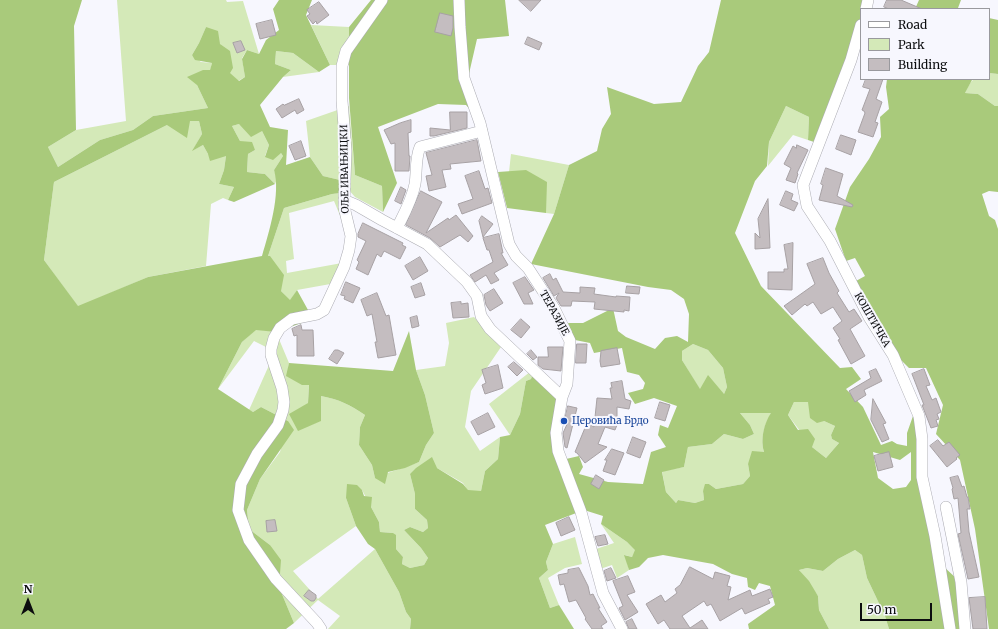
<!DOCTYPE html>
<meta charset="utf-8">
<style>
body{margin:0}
#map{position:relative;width:998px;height:629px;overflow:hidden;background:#f7f7fe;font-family:Merriweather,serif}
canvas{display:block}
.legend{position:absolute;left:860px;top:8px;width:130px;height:72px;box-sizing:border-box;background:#f7f7fe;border:1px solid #99999e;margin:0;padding:5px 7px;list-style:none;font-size:12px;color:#0c0d0f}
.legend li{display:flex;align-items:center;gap:8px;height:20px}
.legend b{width:20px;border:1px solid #99999e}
.north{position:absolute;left:8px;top:581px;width:40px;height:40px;-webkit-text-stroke:3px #f7f7fe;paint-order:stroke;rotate:0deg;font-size:11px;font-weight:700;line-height:16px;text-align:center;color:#0c0d0f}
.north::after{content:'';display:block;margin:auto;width:14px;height:18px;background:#0c0d0f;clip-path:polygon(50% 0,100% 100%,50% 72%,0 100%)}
.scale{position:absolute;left:860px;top:603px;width:72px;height:18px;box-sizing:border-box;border:2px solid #0c0d0f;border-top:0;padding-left:5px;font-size:12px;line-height:14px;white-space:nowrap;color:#0c0d0f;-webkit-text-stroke:3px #f7f7fe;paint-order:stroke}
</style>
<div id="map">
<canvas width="998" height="629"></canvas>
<ul class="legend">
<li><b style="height:5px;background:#fff"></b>Road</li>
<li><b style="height:11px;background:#d4e9b8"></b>Park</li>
<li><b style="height:11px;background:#c4bdc0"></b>Building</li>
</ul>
<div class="north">N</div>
<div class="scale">50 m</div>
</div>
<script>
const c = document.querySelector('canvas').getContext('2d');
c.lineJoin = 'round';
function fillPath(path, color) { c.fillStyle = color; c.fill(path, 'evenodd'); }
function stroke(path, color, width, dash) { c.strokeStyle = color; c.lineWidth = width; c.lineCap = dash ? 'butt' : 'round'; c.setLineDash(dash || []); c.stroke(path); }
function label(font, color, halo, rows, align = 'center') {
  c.font = font + ' Merriweather,serif'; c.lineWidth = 4; c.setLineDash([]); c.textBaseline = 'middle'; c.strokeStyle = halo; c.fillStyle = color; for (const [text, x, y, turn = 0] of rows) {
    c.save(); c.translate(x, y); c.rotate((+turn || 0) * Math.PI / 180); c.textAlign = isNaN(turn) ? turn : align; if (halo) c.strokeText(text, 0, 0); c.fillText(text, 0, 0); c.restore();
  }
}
fillPath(new Path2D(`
 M117,0h109l1,2 16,-1 16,53 -12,-4 -5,8 3,19 -7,4 -9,-8 -9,-29 -14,-17 -7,16 -7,12 9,7 11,1 -2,8 -13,14 11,23 -55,8 -20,14 -33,10 -42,27 -10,-20 28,-17 50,-9z
 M311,25l38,2v38h-19z
 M276,51l17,2 26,19 -36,5 8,-7 -16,-6z
 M989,73l9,1v32h-3l-17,-12 -13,-1c8,-16 6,-14 24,-14z
 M349,106l6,69 27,11 1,26 -28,-15 -15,-17 -17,-4 -13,-19 -4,-36z
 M786,106l23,11 -1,23 -15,-5 -25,31 1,-24z
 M190,121h9l3,13 -9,16 10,-5 5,9 18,2 -2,14 -5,14 15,3 -6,13 -5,-2 -12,6 -5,62 -58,11 -70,30 -34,-47 10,-78 113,-57z
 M239,124l23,7 7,14 -4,11 16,-3 2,3 -9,14 3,9 -2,5 -10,-10 -18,-2 1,-18 7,-4 -15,-9 -8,-15z
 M511,154l58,11 -15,49 -8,-1v-31l-37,-10z
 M341,193l5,37 -12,-29 -45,12 5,46 -8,2 1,12 55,-10 -6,20 -39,7 -7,11 -9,-10 -13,-35 16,-48 48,-14z
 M474,317l27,30 -30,44 -6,36 15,24 20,-14 -2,22 -13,12 -4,20h-13l-5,-8 -26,-15 -27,6 5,20v15l12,11 1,8 -5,4 -13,-5 -6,3 17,18 7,10 -4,7 -14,3 -8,-4 1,-7 -7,-8 -3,-16 -13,-1 -1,-10 -17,-32 -16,8 10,28 -63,45 25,28 57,-50 24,43 7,20 5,7 -1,10h-82l12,-13 -22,-16 -24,23 -15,-36 -9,-42 -21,-16 -2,-19 13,-31 20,-27 8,-31 -27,-14 -8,5 -4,-2 21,-47 -4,-16 -12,-6 -36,48 24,-47 14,-13 20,3 13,31 -2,13 22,8 -1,19 -10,27 22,-9 1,-25c19,4 28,8 44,19l-5,12 -1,18 13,20 3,13c15,-7 30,-10 44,-16l7,-17 8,-12 -9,-38 -9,-25 29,-4 4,-23 -3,-20z
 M693,344l15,6 15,18 4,19 -3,7 -24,-4 -18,-30v-9z
 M535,368l-4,11 -5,2 -6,33 -10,21 -21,-31z
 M794,402h14l16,19 11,5 -4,9 1,4 7,4 -13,15 -14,-11 -24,-32z
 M740,413h32c-8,10 -12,27 -8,39l-16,12 2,12 -7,8 -27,5 -7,-5 -6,7 1,9 -9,3 -17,-3 -2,3 -10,-11 -4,-21 22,-4 4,-20 24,-3 12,-10 19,5 11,-5 -4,-9z
 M601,524l26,18 9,8 -4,7 -7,-2 4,15 -12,8 -5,-13 -12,4 -4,-20 18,-6z
 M575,537l7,27 -17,4 -17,10 11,27 -9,3 -11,-30 9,-8 -2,-8 7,-18z
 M855,550l7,5 5,23 18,38 4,13h-60l-10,-19 -1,-14 -19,-26 8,-2 16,3 15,-12z`), '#d4e9b8');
fillPath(new Path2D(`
 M0,0h82l-8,26 2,104 -28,17 10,20 42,-27 33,-10 20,-14 55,-8 -11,-23 -10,-8 16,-7h7l2,-7 -17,-3 -3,-5 7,-12 7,-16 12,4 2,13 10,7 3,17 -3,5 9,8 6,-4 -3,-18 5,-9 12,4 7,-14 13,-10 -6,-21 6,-9h33l-6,15 24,50 -11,7 -26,-19 -17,-2 -1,13 16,6 -8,7 -23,28 10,22 18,3 -2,35 24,-8 13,19 17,4 1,13 -9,1 -48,14 -16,48h2l14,19 -3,16 9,9 7,-10 16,29 -37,13 -20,-2 -14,12 -24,47 35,23 8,-5 27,14 6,9 -34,49 -13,31 2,19 21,16 11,15 -2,27 15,36 -8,6h-286zM190,121h9l3,13 -10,17 11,-6 5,9 2,7 16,-5 -2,14 -5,14 15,3 -6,13 6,2 41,-18 -10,-10 -18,-2 1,-18 7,-4 -3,-8 -12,-1 -8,-15 7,-2 12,13 11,-6 7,14 -4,12 8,3 8,-7 2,3 -9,14c7,24 -5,62 -12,86l-114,21 -70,29 -34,-46 10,-78 113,-57 20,13z
 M371,0h134l4,36 -32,3 -9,39 20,53 -22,-26 -28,-1 -60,23 19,56 -14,29 -1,-26 -27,-11 -6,-77v-71z
 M721,0h152l-3,9h-9v27l-38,109 -15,-5 1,-23 -23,-11 -17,36 -2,24 -12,15 -20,52 26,53 79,82 12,-1 9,12 -15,10 17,18 18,38 11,-4 5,3 10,2v-13l6,-17 4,13 26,137 14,13 3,50h-71l-4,-13 -18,-38 -5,-23 -7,-5 -17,9 -15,12 -16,-3 -8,2 10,11 9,15 1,14 10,19h-80l-1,-5 27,-19 -5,-19 -11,-3 -4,7 -7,-3 -1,-9 -15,-4 -19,-10 -50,-9 -15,3 -9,9 -10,3 -5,-15 8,2 3,-7 -8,-8 -26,-18 2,-8 -19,-6 -39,15 8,19 -7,18 2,8 -9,8 11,30 9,-3 15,24h-164l1,-10 -5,-7 -7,-20 -24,-43 -7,-5 -12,-18 -10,-28 1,-14 10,1 5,5 2,6 8,1 -1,10 8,15 1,10 13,1 3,2v14l7,8 -1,7 8,4 14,-3 4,-7 -7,-10 -17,-18 6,-3 13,5 5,-4 -1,-8 -12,-11v-15l-5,-20 6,-6 16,-11 5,11 26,16 5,6 13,1 4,-20 13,-12 2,-22 10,-2 10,-21 6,-33 5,-2 4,-11 24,22 -6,40 13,29 13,-3 4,11 -4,7 29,8 35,2 8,-32 15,-5 -8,-12 2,-10 8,3 9,-22 -23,-8 -19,6 -7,-11 15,-4 2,-6 -6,-8 -12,-3 -5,-24 -28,5 -4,-10 -15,-3 -7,-17h15l30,-15 5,23 8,6 29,12 10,-11 12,-2 11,6 1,-28 -5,-15 -13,-9 -23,-3 -117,-23 23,-50 15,-49 28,-14 5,-22 9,-15 -4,-27 47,17 27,-2 17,-36 11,-14zM693,344l15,6 15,18 4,19 -3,7 -16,-19 -8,14 -18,-29v-9zM794,402h14l2,16 7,5 7,-2 11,5 -4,9 1,4 7,4 -13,15 -14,-11 3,-8 -7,-10 -10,1 -10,-15zM740,413h31c-7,10 -11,27 -7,39l-12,-1 -4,13 2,12 -7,8 -27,5 -7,-5h-4l-2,7 1,9 -9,3 -17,-3 -2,3 -10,-11 -4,-20 22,-5 4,-20 24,-3 12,-10 19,5 11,-5 -4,-9zM873,452l27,8 11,-8v28l-5,7 -13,2 -15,-11z
 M919,0h42l-3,8 1,1h-44z
 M989,18l9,2v54l-9,-1z
 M887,79h87l-2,1 -7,13 13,1 17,12h3v86l-9,-1 -7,3 7,22 6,4 3,9v400h-9l-14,-100 -15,-69 -24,-26 7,-29 -17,-37h-17l-14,-14 -39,-73 9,-5 -10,-18 -9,3 -11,-32 15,-42 19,-28 12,-22 -1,-20 9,-8 -3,-22z
 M526,170l21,12 -1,31 -39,-5 -9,-36z
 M409,331l7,39 9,25 9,38 -8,12 -7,17 -14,6 -17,4 -3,12 -10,-6 -3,-13 -13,-20 1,-18 5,-12c-16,-11 -25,-15 -44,-19v25l-23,10 -9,-17 19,-11 1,-18h-7l-16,-9 3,-13 104,8z`), '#a9ca7b');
const building = new Path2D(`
 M519,0h22l-10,11z
 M887,0h14l21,9h-33l-5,-2z
 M319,2l10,13 -12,9 -1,-3 -3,3 -6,-8 3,-2 -3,-4z
 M440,13l13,3v12l-2,8 -16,-4z
 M272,20l4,15 -16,4 -4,-15z
 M528,37l14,6 -3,7 -14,-6z
 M241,41l4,9 -8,3 -4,-10z
 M866,79h17l-7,20 6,3 -7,20 3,1 -5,14 -15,-5 7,-19 -1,-2 -2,-1 8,-21 -7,-2z
 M299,99l5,11 -7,4 -2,-4 -13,8 -6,-9 7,-5 1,1z
 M450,112h17v16l-33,8h-4v-8l20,2z
 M411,120v12l-3,1 1,23h1l-1,15h-14v-28l-4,1 -7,-14 16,-7z
 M841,135l15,5 -5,15 -15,-6z
 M477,140l4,21 -31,3 1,5 -9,1 4,17 -17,4 -3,-15 6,-1 -6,-22z
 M301,141l5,15 -11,4 -6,-14z
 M797,145l11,5 -11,23 1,1 -3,9 -9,-3 5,-12 -7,-4 9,-18 3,2z
 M826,168l17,6 -6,22 16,9 -1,2 -33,-7 4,-15 -2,-1z
 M479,171l6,18 3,-1 4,15 -30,11 -4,-10 15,-5 -8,-23z
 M401,187l5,3 -5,14 -6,-3z
 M421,191l21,11 -16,31 22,-15 1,2 7,-5 17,21 -5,6 -8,-7 -20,12 -10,-9 -24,-13z
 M786,191l7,3 -2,6 7,3 -4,8 -14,-6z
 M768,199l2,49 -15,1v-16l5,5 -2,-19z
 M482,216l11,8 -10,13 -4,-16z
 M363,223l40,20 -1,2 4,2 -6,12 -16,-8 -3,6 -4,-3 -9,21 -12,-6 3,-7 -2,-2 9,-19 -8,-4v-3z
 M499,234l4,19h-2l7,12 -14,8 5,7 -8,4 -5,-9 -11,7 -5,-7 23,-13 -4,-12h-2l-4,-12z
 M793,243l-1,47 -24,-1v-17h16v-3h4l-4,-24z
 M420,257l8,14 -15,9 -8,-14z
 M823,258l6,15 10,18 -2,2 12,19 5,-3 8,12 -12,8 15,27 -14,8 -13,-24 2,-1 -7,-11 9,-7 -9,-14 -12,7 -8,-12 -6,4 -2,-2 -13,11 -8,-9 31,-22 -8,-20z
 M550,274l3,6 3,-2 7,14 17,1v-6l15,1 -1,6 22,3v-1l14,1 -1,14 -5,-1v2l-30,-3 1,-7 -23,-1 -1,5h-10l-5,-8 3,-5 -5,3 -11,-18z
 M525,277l9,13 -6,3 5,11h-9l-11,-21z
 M346,282l14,6 -7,15 -9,-4 1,-3 -4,-1z
 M421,283l4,12 -10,3 -4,-11z
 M627,286l13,1 -1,7 -13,-1z
 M494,289l9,14 -13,8 -4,-6 -2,-10z
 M377,293l9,23 3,-1 7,40 -18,3 -3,-16h2l-5,-28 -5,2 -6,-16z
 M461,302v2l7,-1 1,14 -16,1 -2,-15z
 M417,316l2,10 -7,2 -2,-10z
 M521,319l9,8 -9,11 -10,-8z
 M301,325l1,5h11l1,26h-17v-21l-3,1 -2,-7z
 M577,344h10l-1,19h-10z
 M548,347h15l-2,24 -18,-2 -5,-4v-8h10z
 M617,348l3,16 -19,3 -1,-6 1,-10z
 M335,350h3l6,3 -7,11 -8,-5z
 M531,350l6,7 -4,3 -6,-6z
 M514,362l9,8 -6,6 -9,-9z
 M498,365l5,23 -18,6 -3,-9 4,-2 -4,-13z
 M876,369l6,12 -18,9 2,5 -11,7 -6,-11 22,-13 -2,-6z
 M924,369l6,16 -4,1 6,14 4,-2 5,14 -4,2 2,5 -3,1 2,6 -7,2 -9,-23h2l-12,-31z
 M622,381l3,18 6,2 -2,8 -12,-2v18l-2,5 -10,-3 -7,17 9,3 -22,16 -8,-10 -2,-1 12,-29 7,4 3,-29 15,1 -2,-11h2l-1,-5z
 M873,399l13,24 -3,1 6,15 -7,3 -11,-22z
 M660,402l10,3 -5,16 -10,-3z
 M568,406l9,2 -10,40 -2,-1 -2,-14 6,-13h-4z
 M488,413l7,14 -17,8 -7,-13z
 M633,437l13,5 -6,16 -13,-5z
 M938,440l5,6 6,-4 11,13 -4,3 1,1 -10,8 -17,-21z
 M612,449l12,4 -9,22 -12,-4 4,-11h-2z
 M889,452l4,15 -15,4 -4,-15z
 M596,475l8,5 -5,9 -8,-5z
 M958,476l4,11 2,-1 3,11h1l2,12h-3l2,23 10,45 -11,2 -10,-45 3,-1 -3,-35 -4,1 -2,-10 1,-1 -3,-10z
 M569,517l6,13 -14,6 -5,-13z
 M275,520l2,11 -10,1 -1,-11z
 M605,535l3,9 -10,2 -3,-9z
 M690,567l23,12 2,-7 15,4 -3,10 4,1 -3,13 22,-10 2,6 18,-7 3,8 -5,2 2,4 -25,11 -3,-6 -22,13 -9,-17 -4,2 -3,-5 -22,15 8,12 12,-8 6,9h-38l-6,-9 -6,4 -12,-20 15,-9 4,7 12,-9 -2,-4 5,-4z
 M579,568l9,18 2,9 3,-1 7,14h-2l9,14 -6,4 2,3h-11l-7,-10 1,-1 -10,-18 -7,2 -5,-18 -4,1 -2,-10 10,-2v-3z
 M611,568l5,10 -9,3 -3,-10z
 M628,576l7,16 -8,3 11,17 -13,8 -6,-12 4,-2 -10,-25z
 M309,590l7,5v3l-2,3h-3l-7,-5z
 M985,597l2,32h-14l-4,-31z
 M632,619l5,10h-8l-3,-7z`);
fillPath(building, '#c4bdc0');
stroke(building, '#a7a1a4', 1);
const minor = new Path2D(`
 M459,0l1,27 4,51 16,45 29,121 7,12 12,12 26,40 16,33 -3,43 -5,13 -6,36 2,18 23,61 22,81 19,36
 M866,9l2,-9
 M861,25l-10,35 -48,125 4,21 23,35 39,76 24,38 26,61 3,23v38l13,59 15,93
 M344,200l12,5 26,15 45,24 40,38 10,14 4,20 9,13 72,68
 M397,228c7,-14 15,-28 18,-44 2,-12 0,-25 5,-37l62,-16
 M946,507l15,75 4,47
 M321,629l-4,-6 -41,-44 -27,-39 -11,-30 3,-26 16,-30 21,-29 5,-15 1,-8 -2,-14 -11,-33v-6l3,-11 6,-10 12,-9 25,-5 7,-4 20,-43 5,-17 2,-14 -7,-29 2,-56 -4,-50v-35l4,-15 36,-51`);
stroke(minor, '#acacb3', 12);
stroke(minor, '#fff', 11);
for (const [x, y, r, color] of [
 [564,421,4,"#1a4fb4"]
]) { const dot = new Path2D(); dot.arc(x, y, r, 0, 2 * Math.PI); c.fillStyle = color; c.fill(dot); stroke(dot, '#f7f7fe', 1.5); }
label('10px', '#0c0d0f', '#f7f7fe', [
 ["ОЉЕ ИВАЊИЦКИ",345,169,-91],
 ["ТЕРАЗИЈЕ",554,313,61],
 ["КОШТИЧКА",872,320,60]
]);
label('10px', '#164399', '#f7f7fe', [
 ["Церовића Брдо",572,421]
], 'left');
</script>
